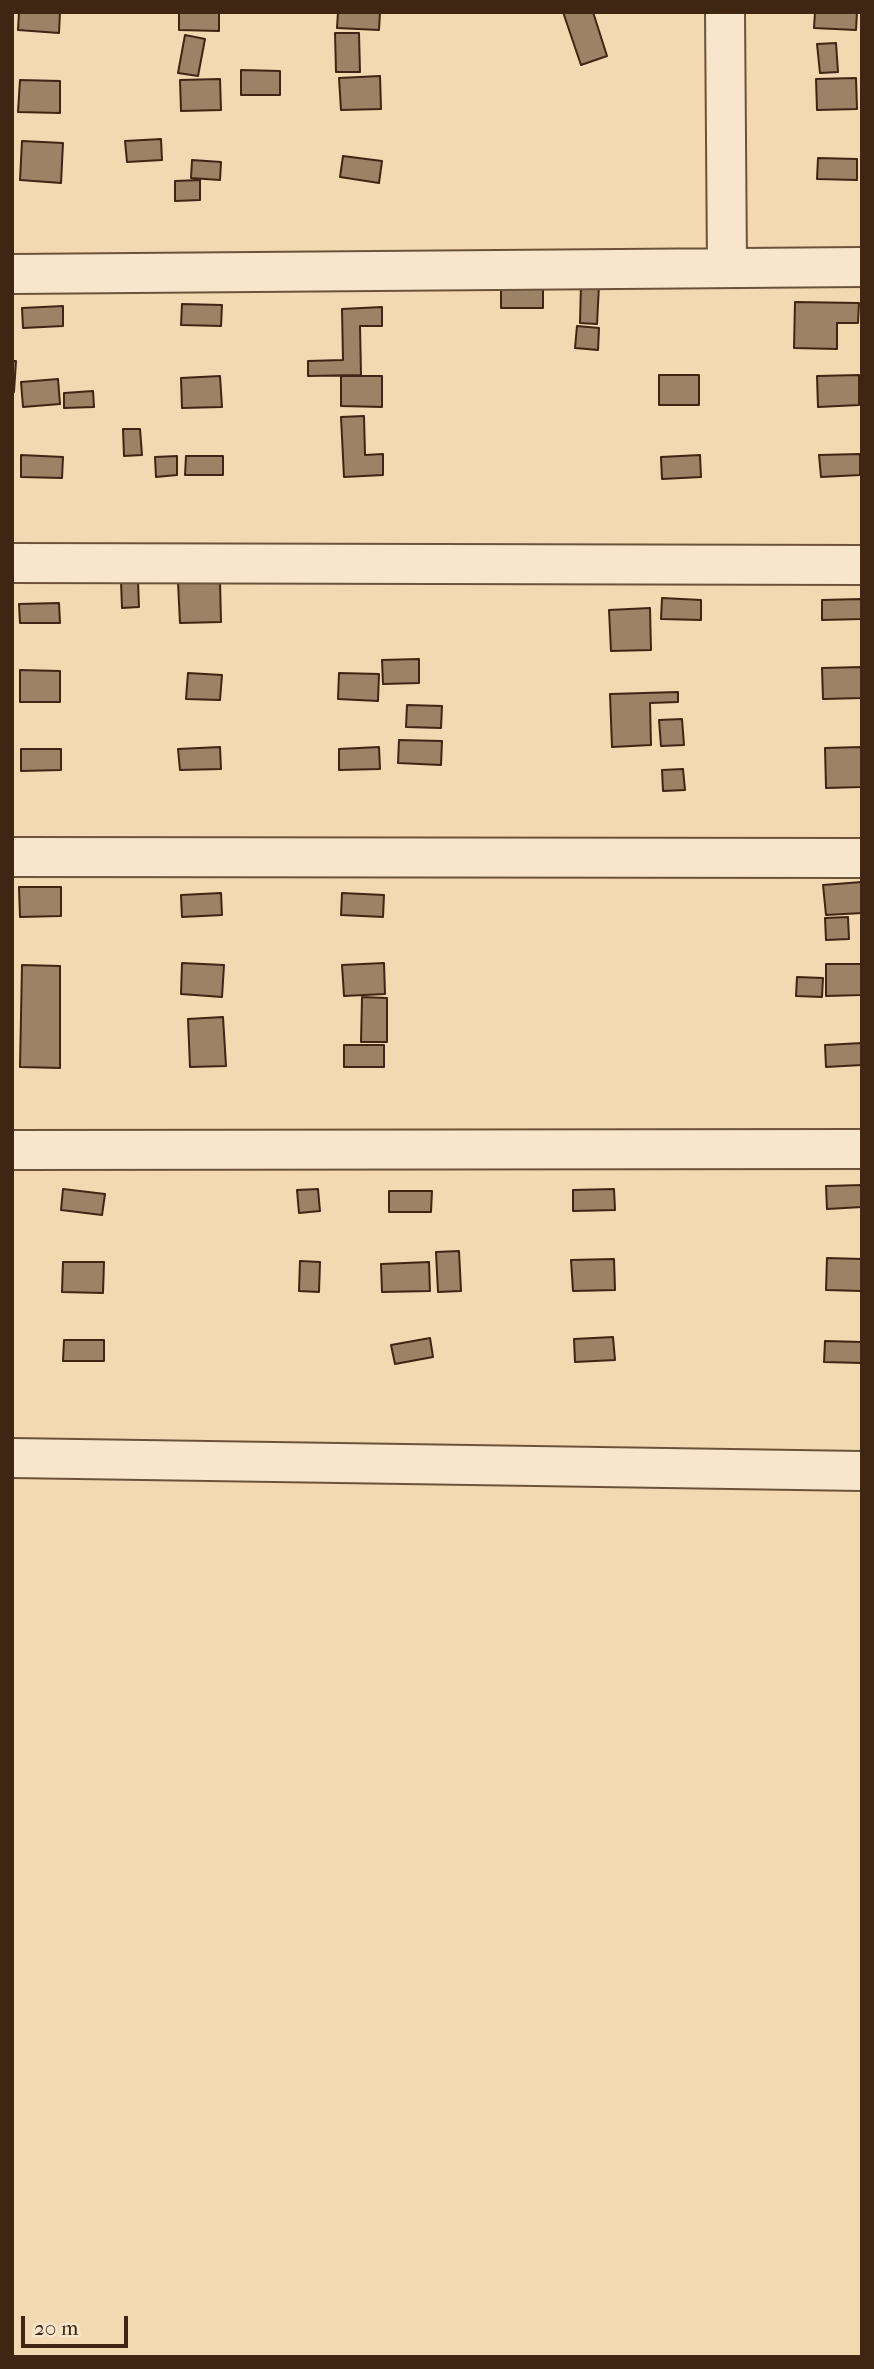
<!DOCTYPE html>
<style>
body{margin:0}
#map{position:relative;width:874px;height:2369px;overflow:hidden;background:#f2d9b1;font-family:"IM FELL French Canon",serif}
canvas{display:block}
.frame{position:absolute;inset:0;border:14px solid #3e2613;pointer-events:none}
.scale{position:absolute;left:21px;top:2316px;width:107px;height:32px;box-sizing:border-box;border:4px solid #3e2613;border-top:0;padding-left:9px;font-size:21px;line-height:24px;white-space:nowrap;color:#3e2613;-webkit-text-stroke:5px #f7e6cc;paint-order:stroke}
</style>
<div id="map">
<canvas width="874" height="2369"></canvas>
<div class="frame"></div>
<div class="scale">20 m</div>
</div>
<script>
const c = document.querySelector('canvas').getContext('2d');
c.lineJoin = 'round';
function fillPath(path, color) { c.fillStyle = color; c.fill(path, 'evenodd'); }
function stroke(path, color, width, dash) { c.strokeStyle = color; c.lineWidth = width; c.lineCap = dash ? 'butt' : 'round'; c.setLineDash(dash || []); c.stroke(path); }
const building = new Path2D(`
 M19,12h41l-1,21 -41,-3z
 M179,12h40v19l-40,-1z
 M338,12h42l-1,18 -42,-2z
 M563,12h30l14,44 -26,9z
 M815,12h42l-1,18 -42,-2z
 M335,33h24l1,39h-24z
 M185,35l20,4 -7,37 -20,-3z
 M836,43l2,29 -18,1 -3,-29z
 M241,70l39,1v24h-39z
 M380,76l1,33 -40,1 -2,-32z
 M856,78l1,31 -40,1 -1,-31z
 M220,79l1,31 -40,1 -1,-31z
 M20,80l40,1v32l-42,-1z
 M161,139l1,21 -35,2 -2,-21z
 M22,141l41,2 -2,40 -41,-3z
 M343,156l39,5 -3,22 -39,-6z
 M818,158l39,1v21l-40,-1z
 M192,160l29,2 -1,18 -29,-2z
 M200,180v20l-25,1v-20z
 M501,282h42v26h-42z
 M581,284l18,1 -2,39 -17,-1z
 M795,302l64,1 -1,20h-21v26l-43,-1z
 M182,304l40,1 -1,21 -40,-1z
 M63,306v20l-40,2 -1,-20z
 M382,307v19h-22l1,49 -53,1v-15l35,-1 -1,-51z
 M577,326l22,2 -1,22 -23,-2z
 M12,361h4l-2,31h-2z
 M659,375h40v30h-40z
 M859,375v30l-41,2 -1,-31z
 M220,376l2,31 -40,1 -1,-30z
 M341,376h41v31l-41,-1z
 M58,379l2,25 -37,3 -2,-25z
 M93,391l1,16 -30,1v-15z
 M364,416l1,39 18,-1v21l-39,2 -3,-60z
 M123,429h17l2,26 -18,1z
 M860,454v21l-39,2 -2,-22z
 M21,455l42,2 -1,21 -41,-1z
 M700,455l1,22 -39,2 -1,-22z
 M177,456v19l-21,2 -1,-20z
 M186,456h37v19h-38z
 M121,581h17l1,26 -17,1z
 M220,581l1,41 -41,1 -2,-41z
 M662,598l39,2v20l-40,-1z
 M861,599l1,20 -40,1v-20z
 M59,603l1,20h-40l-1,-19z
 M650,608l1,42 -40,1 -2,-41z
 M419,659v24l-36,1 -1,-24z
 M862,667v31l-39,1 -1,-31z
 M20,670l40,1v31h-40z
 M188,673l34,2 -2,25 -34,-1z
 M339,673l40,1 -1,27 -40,-2z
 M678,692v10l-28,1 1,42 -39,2 -2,-53z
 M407,705l35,1 -1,22 -35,-1z
 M682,719l2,26 -23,1 -2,-26z
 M399,740l43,1 -1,24 -43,-2z
 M220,747l1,22 -41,1 -2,-21z
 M379,747l1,22 -41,1v-21z
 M862,747v40l-36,1 -1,-40z
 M21,749h40v21l-40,1z
 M683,769l2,21 -22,1 -1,-21z
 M862,882v31l-36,2 -3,-30z
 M19,887h42v29l-41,1z
 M221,893l1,22 -40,2 -1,-22z
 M342,893l42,2 -1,22 -42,-2z
 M848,917l1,22 -23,1 -1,-22z
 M182,963l42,2 -2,32 -41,-3z
 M384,963l1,31 -41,2 -2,-31z
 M826,964h36v31l-36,1z
 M22,965l38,1v102l-40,-1z
 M797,977l26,1 -1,19 -26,-1z
 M362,997l25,1v44h-26z
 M223,1017l3,49 -36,1 -2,-48z
 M862,1043v22l-36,2 -1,-22z
 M344,1045h40v22h-40z
 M862,1185v22l-35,2 -1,-23z
 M63,1189l42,5 -3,21 -41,-5z
 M318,1189l2,22 -21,2 -2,-23z
 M614,1189l1,21 -42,1v-21z
 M389,1191h43l-1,21h-42z
 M459,1251l2,40 -23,1 -2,-40z
 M827,1258l35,1v32l-36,-1z
 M614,1259l1,31 -42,1 -2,-31z
 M300,1261l20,1 -1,30 -20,-1z
 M63,1262h41l-1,31 -41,-1z
 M429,1262l1,29 -48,1 -1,-28z
 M613,1337l2,23 -40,2 -1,-23z
 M430,1338l3,19 -38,7 -4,-19z
 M64,1340h40v21h-41z
 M825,1341l37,1v21l-38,-1z`);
fillPath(building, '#9c8365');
stroke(building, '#3e2613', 2);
const minor = new Path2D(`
 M725,12l2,254
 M12,274l850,-7
 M12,563l850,2
 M12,857l850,1
 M12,1150l850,-1
 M12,1458l850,13`);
stroke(minor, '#6b533a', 42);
stroke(minor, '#f7e6cc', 38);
</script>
